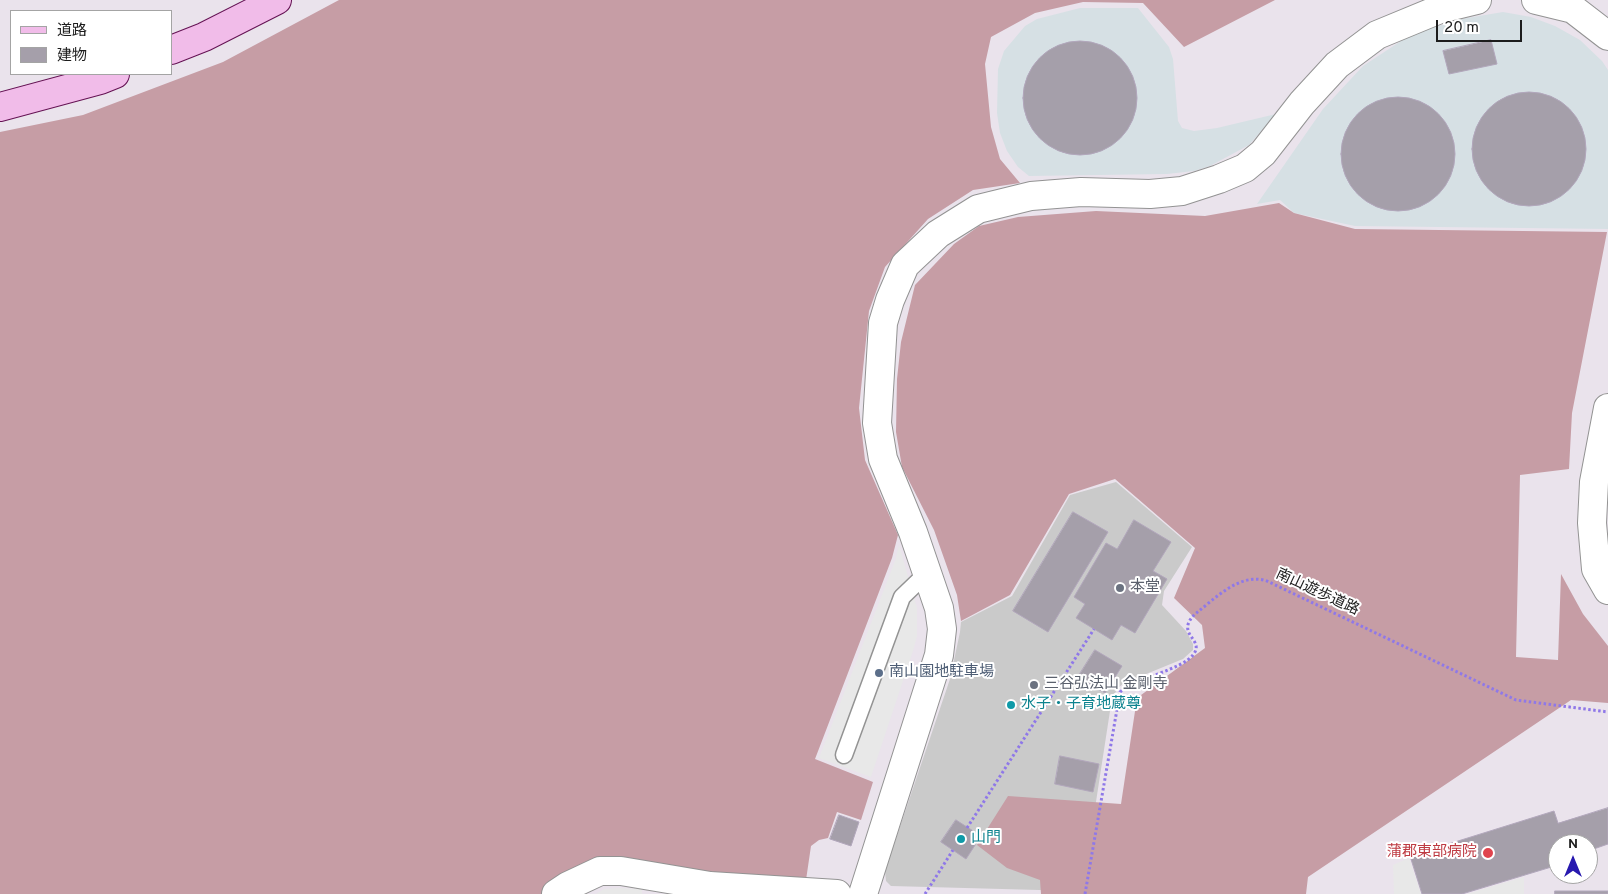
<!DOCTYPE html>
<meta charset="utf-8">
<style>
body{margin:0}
#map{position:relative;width:1608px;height:894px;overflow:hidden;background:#eae3ec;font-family:Overpass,"Noto Sans JP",sans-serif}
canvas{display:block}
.legend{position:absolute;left:10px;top:10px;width:162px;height:65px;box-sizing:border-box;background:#fff;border:1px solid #a4a4a4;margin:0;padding:6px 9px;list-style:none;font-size:15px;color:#1c1c1c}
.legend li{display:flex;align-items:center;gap:10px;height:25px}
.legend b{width:25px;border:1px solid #a4a4a4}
.north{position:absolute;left:1548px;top:834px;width:50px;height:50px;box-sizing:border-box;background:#fff;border:1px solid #a4a4a4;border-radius:50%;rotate:0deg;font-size:14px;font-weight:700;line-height:20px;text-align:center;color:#1c1c1c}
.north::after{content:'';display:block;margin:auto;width:18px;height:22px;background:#2819af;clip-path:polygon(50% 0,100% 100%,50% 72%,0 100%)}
.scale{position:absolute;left:1436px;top:20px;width:86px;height:22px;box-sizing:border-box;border:2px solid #1c1c1c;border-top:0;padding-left:6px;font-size:15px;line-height:18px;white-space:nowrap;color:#1c1c1c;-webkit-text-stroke:4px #fff;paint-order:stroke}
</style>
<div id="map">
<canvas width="1608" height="894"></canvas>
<ul class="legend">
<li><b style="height:6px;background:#f1bce9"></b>道路</li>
<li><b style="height:14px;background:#a59faa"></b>建物</li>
</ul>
<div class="north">N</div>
<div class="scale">20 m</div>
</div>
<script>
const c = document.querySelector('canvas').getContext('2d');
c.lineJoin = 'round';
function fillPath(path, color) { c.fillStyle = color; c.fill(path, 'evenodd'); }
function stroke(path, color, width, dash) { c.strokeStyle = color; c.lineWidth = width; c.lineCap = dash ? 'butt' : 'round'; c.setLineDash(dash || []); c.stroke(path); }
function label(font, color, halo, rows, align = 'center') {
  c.font = font + ' Overpass,"Noto Sans JP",sans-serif'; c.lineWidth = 4; c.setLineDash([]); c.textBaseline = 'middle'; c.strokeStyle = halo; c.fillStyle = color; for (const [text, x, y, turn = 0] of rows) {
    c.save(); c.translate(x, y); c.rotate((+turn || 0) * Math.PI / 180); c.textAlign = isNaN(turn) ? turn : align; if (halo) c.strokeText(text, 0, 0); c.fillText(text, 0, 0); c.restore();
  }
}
fillPath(new Path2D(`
 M1080,8h58l31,39 4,12 5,62 4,7 12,3 23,-3 59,-14 -27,31 -39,21 -16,5 -27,3 -138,2 -11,-9 -11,-16 -7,-18 -3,-20 1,-44 6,-18 21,-25 12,-7z
 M1503,12l28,5 24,9 25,14 22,21 6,9v159l-253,-3 -61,-13 -14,-13 -23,4 66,-95 40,-43 41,-27 24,-10 33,-10z`), '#d6e0e4');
fillPath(new Path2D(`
 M1116,482l76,65 -28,44 -2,14 24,26 7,13v6l-10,9 -59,24 -6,5 -6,10 -27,175 -9,18 -185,-5 -5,-5 -1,-10 65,-192 10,-47 1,-10 51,-26 58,-101z`), '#cacaca');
fillPath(new Path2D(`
 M339,0h936l-91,47 -41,-44 -60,-1 -48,11 -44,24 -6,27 6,63 9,32 20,24 -47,7 -45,29 -43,48 -16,44 -10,97 6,52 33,75 -6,23 -77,201 58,23 -12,38 -24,-8 -9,26 -9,2 -8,6 -5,34 -95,-8 -81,-13 -34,2 -51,33h-545v-762l83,-17 140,-53z
 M1279,203l15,10 61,16 252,3 -35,181 -3,56 -49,6 -4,182 42,3 3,-86 22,40 25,32v57l-37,-3 -263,177 -2,17h-265l-1,-14 -33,-12 -30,-23 31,-49 113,8 16,-106 68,-50 -3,-23 -28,-27 21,-50 -80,-69 -46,15 -59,101 -49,26 -4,-26 -23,-65 -32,-63 -6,-35 1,-53 4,-37 14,-57 39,-41 25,-18 39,-9 78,-6 109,5z`), '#c69da5');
fillPath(new Path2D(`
 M899,545l18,63v28l-4,15 -42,126 -52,-19 76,-197z
 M1409,858l12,36h-27l-1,-29z
 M1524,877v17h-57z
 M620,888l22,1v5h-46l8,-5z`), '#e8e8e8');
const building = new Path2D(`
 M1491,40l6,24 -48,10 -6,-23z
 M1023 98a57 57 0 1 1 114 0a57 57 0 1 1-114 0Z
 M1472 149a57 57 0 1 1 114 0a57 57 0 1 1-114 0Z
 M1341 154a57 57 0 1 1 114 0a57 57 0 1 1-114 0Z
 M1073,512l35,20 -60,100 -35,-21z
 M1134,520l37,22 -18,29 14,8 -32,54 -14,-8 -9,15 -36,-22 9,-14 -11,-7 32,-54 11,6z
 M1095,650l27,16 -17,27 -27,-16z
 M1060,756l39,8 -6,28 -38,-8z
 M1608,808v36l-20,7v-7h-30v21l-96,29h-40l-12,-38 144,-45 4,12z
 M839,815l20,7 -8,24 -21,-7z
 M956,820l25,16 -15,23 -25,-17z
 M1555,891h53v3h-53z`);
fillPath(building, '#a59faa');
stroke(building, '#b2a7bc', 1);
const lane = new Path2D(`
 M844,755l58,-158 25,-24`);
const street = new Path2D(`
 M1536,0l37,9 35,27
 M1608,408l-14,74 -2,41 4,46 12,21
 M556,894l12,-8 32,-15h21l89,15 127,8
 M863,894l76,-239 3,-26 -3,-21 -26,-76 -30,-73 -6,-36 6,-100 7,-23 15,-35 33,-31 40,-25 53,-13 50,-4 69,2 32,-3 37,-12 26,-11 18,-15 39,-50 35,-38 40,-30 63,-26 37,-9`);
const secondary = new Path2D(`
 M171,50l33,-13 73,-37
 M0,107l100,-27 15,-6`);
stroke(lane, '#939393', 19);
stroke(street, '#939393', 30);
stroke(secondary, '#641253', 30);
stroke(new Path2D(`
 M967,828l127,-199
 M925,894l28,-44
 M1085,894l35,-202c19,-15 61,-22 73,-37 13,-16 -19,-20 2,-41 20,-15 44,-42 72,-33l249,119 92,12`), '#8f78e8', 3, [2.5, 2.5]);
stroke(lane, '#fff', 16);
stroke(street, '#fff', 28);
stroke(secondary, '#f1bce9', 28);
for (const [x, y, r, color] of [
 [1120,588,5,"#6b7280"],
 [879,673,5,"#5c6f8a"],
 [1034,685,5,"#6b7280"],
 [1011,705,5,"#0f9aa8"],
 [961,839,5,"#0f9aa8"],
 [1488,853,6,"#e0444e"]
]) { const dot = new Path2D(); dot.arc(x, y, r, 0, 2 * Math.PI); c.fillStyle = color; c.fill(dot); stroke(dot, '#fff', 2); }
label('15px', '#5b616d', '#fff', [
 ["本堂",1130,588],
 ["三谷弘法山 金剛寺",1044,685]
], 'left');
label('15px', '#1c1c1c', '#fff', [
 ["南山遊歩道路",1317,593,25]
]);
label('15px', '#4e5e75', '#fff', [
 ["南山園地駐車場",889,673]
], 'left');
label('15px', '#0d838f', '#fff', [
 ["水子・子育地蔵尊",1021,705],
 ["山門",971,839]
], 'left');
label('15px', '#be3a42', '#fff', [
 ["蒲郡東部病院",1477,853]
], 'right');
</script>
